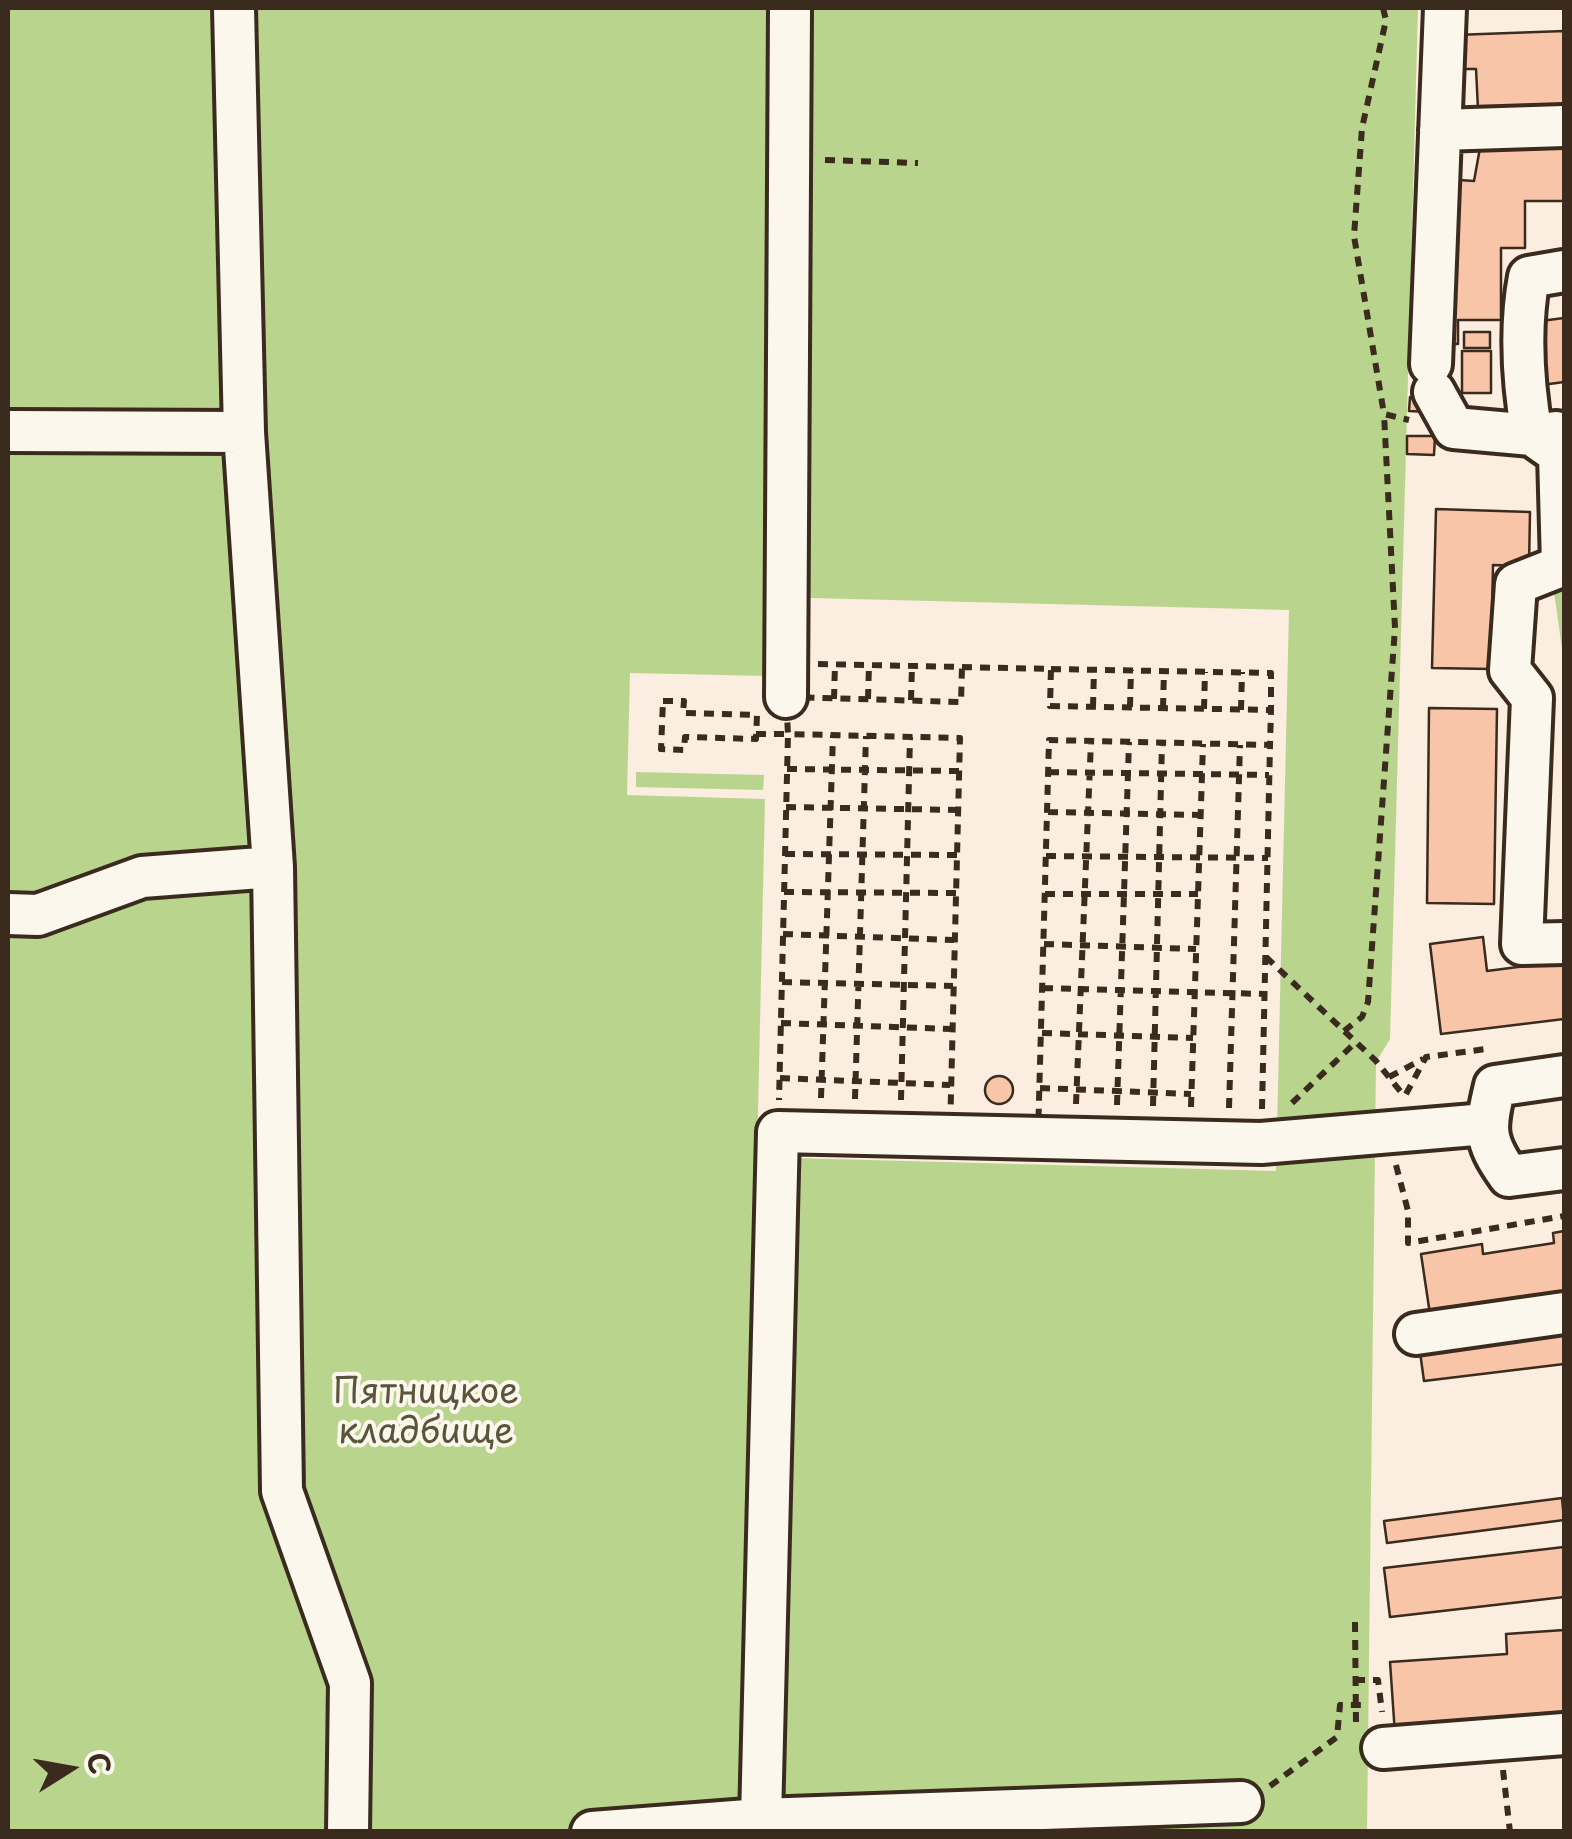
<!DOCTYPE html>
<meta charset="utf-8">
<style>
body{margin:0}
#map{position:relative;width:1572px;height:1839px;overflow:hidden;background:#fbeddf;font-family:"Playpen Sans",sans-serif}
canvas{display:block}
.frame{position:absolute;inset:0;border:10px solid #3b2a1e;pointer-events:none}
.north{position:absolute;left:20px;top:1719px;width:100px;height:100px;-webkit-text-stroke:8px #fbf7ec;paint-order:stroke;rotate:79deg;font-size:28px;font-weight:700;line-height:40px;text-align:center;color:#3b2a1e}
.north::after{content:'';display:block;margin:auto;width:35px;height:45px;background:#3b2a1e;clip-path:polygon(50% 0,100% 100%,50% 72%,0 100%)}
</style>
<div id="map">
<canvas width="1572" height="1839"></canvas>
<div class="frame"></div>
<div class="north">С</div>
</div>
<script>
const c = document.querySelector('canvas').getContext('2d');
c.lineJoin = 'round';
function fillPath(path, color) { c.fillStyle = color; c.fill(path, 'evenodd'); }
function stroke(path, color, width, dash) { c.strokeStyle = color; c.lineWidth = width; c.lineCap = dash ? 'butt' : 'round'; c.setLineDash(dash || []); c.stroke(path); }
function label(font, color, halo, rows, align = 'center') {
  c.font = font + ' "Playpen Sans",sans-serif'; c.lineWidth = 8; c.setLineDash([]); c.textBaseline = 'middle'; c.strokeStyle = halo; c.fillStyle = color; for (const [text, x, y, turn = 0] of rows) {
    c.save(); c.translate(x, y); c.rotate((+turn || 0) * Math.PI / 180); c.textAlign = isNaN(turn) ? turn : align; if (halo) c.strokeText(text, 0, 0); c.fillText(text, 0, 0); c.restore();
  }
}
fillPath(new Path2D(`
 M8,8h1410l-28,1031 -14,23 -9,769 -1359,1zM771,597l518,13 -13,561 -519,-14 8,-358 -138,-4 3,-122 138,3z
 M1564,583v80l-11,-78z
 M636,772l128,3 -1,15 -127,-3z`), '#b9d58d');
const building = new Path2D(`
 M1564,31v73l-86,5 -2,-40h-20l-1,-34z
 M1482,137h82v64h-39v47h-24v72h-43v24l-21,-1 8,-164 29,2z
 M1564,318v64l-22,3 -9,-63z
 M1464,332h26v16h-26z
 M1462,351h29v42h-29z
 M1410,397l19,1 -1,14 -19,-1z
 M1407,436h28l-1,19 -27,-1z
 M1436,509l94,3 -1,54 -36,-1 -2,104 -59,-1z
 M1429,708l68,1 -3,195 -67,-1z
 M1483,937l4,34 77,-10v58l-123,15 -11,-90z
 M985 1090a14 14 0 1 1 28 0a14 14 0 1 1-28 0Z
 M1564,1231v70l-133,20 -10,-67 61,-10 1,10 71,-11 -1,-10z
 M1564,1335v29l-140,17 -4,-29z
 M1562,1498l2,22 -177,23 -3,-22z
 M1564,1547v50l-174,20 -6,-49z
 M1564,1630v92l-169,12 -5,-72 117,-8 -1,-20z`);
fillPath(building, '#f9c5a9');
stroke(building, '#3b2a1e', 2.5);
const minor = new Path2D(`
 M234,8l10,424 29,435 9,624 68,192 -2,149
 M1440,130l124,-4
 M1431,364l14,-356
 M1434,392l20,36 78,7 24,-3
 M8,431l236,1
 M1562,565l-3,-111 -27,-19c-9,-52 -13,-105 -3,-158l35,-6
 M1564,565l-48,19 -6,86 22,28 -10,246 42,-1
 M786,697l4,-689
 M8,914l30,1 104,-38 131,-10
 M1564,1076l-69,10c-10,42 -12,54 14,90l55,-7
 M1416,1334l148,-21
 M1383,1748l181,-14
 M761,1819l17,-687 483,11 225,-19
 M592,1832l169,-13 480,-17`);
stroke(minor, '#3b2a1e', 48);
stroke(new Path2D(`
 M1383,8l3,12 -24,108 -8,108 30,178 25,6
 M825,160l93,3
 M818,664l144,3
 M962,667l89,2 -1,37 221,4 -1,35 -221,-5 -11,396 -88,-3 10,-395 -172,-4 -2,-37 175,5z
 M1051,669l220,4v37
 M834,699l1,-35
 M868,699l1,-34
 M911,700l1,-34
 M663,701h21l-1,12 74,2 -1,24 -71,-2 -1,13 -23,-1z
 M1093,707l1,-37
 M1130,707l1,-37
 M1163,708l1,-37
 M1204,709l1,-37
 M1241,710l1,-38
 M756,734h32l-9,366
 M787,769l172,2
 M1049,772l220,3
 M786,807l172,3
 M1048,812l152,3
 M785,854l172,1
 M1046,856l222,2
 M784,892l172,1
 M1045,894h153
 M783,934l171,6
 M1044,944l152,5
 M1266,957l110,104 29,36
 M782,982l171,4
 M1043,988l221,6
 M781,1023l171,6
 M1344,1031l18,-14 6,-15 27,-374 -11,-214
 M1042,1033l151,5
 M1389,1077l34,-18
 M780,1078l170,7
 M1040,1088l151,6
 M1406,1094l20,-37 60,-8
 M821,1098l12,-363
 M855,1099l11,-363
 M901,1100l9,-363
 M1292,1103l64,-61
 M1076,1104l15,-363
 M1117,1105l12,-363
 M1153,1106l9,-363
 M1191,1107l12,-363
 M1229,1108l11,-363
 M1262,1109l8,-364
 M1396,1165l12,46v32l156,-27
 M1355,1622l1,102
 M1355,1680h23l4,32
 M1503,1770l7,62
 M1270,1786l67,-49 3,-32h23`), '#3b2a1e', 6, [10, 8]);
stroke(minor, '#fbf7ec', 40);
label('35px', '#5a553a', '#fbf7ec', [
 ["Пятницкое",426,1393],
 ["кладбище",426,1433]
]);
</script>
